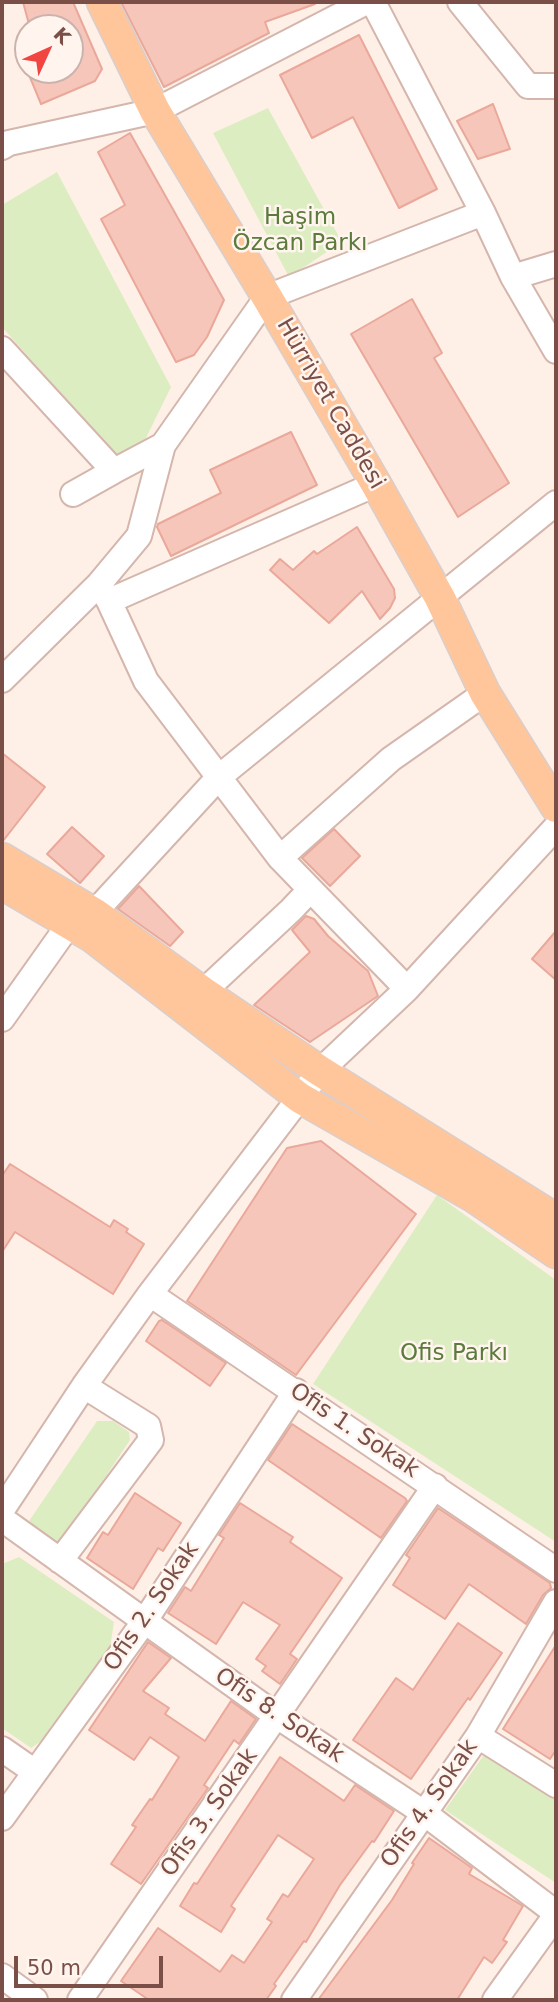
<!DOCTYPE html>
<meta charset="utf-8">
<style>
body{margin:0}
#map{position:relative;width:558px;height:2002px;overflow:hidden;background:#fef0e6;font-family:"DejaVu Sans",sans-serif}
canvas{display:block}
.frame{position:absolute;inset:0;border:4px solid #7a4f48;pointer-events:none}
.north{position:absolute;left:14px;top:14px;width:70px;height:70px;box-sizing:border-box;background:#fff5ee;border:2px solid #cab3ac;border-radius:50%;rotate:45deg;font-size:19px;font-weight:700;line-height:28px;text-align:center;color:#7a4f48}
.north::after{content:'';display:block;margin:auto;width:24px;height:32px;background:#f14542;clip-path:polygon(50% 0,100% 100%,50% 72%,0 100%)}
.scale{position:absolute;left:14px;top:1956px;width:149px;height:32px;box-sizing:border-box;border:4px solid #7a4f48;border-top:0;padding-left:9px;font-size:21px;line-height:24px;white-space:nowrap;color:#7a4f48;-webkit-text-stroke:5px #fff5ee;paint-order:stroke}
</style>
<div id="map">
<canvas width="558" height="2002"></canvas>
<div class="frame"></div>
<div class="north">K</div>
<div class="scale">50 m</div>
</div>
<script>
const c = document.querySelector('canvas').getContext('2d');
c.lineJoin = 'round';
function fillPath(path, color) { c.fillStyle = color; c.fill(path, 'evenodd'); }
function stroke(path, color, width, dash) { c.strokeStyle = color; c.lineWidth = width; c.lineCap = dash ? 'butt' : 'round'; c.setLineDash(dash || []); c.stroke(path); }
function label(font, color, halo, rows, align = 'center') {
  c.font = font + ' "DejaVu Sans",sans-serif'; c.lineWidth = 5; c.setLineDash([]); c.textBaseline = 'middle'; c.strokeStyle = halo; c.fillStyle = color; for (const [text, x, y, turn = 0] of rows) {
    c.save(); c.translate(x, y); c.rotate((+turn || 0) * Math.PI / 180); c.textAlign = isNaN(turn) ? turn : align; if (halo) c.strokeText(text, 0, 0); c.fillText(text, 0, 0); c.restore();
  }
}
fillPath(new Path2D(`
 M268,108l74,134 -53,35 -76,-144z
 M57,172l114,215 -26,53 -26,19 -117,-132v-122z
 M437,1195l119,85v262l-243,-158z
 M97,1421h16l16,11 1,8 -66,99 -7,7 -25,-16 -3,-9z
 M19,1557l95,65 -4,26 -66,91 -13,9 -29,-20v-164z
 M486,1752l70,44v87l-111,-73z`), '#ddedc2');
const building = new Path2D(`
 M23,2h50l29,67 -7,12 -54,23 -14,-34h43v-42h-40z
 M121,2h194v2l-50,18 4,11 -105,54z
 M359,35l78,154 -38,19 -46,-91 -41,21 -32,-63z
 M493,104l17,45 -32,10 -21,-38z
 M130,133l94,167 -17,37 -13,18 -18,7 -75,-143 24,-14 -27,-53z
 M412,299l30,54 -8,5 75,125 -51,34 -107,-183z
 M291,432l26,53 -146,71 -14,-29 1,-3 63,-31 -11,-23z
 M357,527l37,62 1,9 -5,10 -10,11 -18,-28 -33,32 -59,-53 10,-11 13,11 21,-19 3,3z
 M2,753l43,34 -42,54h-1z
 M72,827l32,29 -24,27 -33,-29z
 M334,829l26,27 -30,30 -28,-28z
 M139,886l44,46 -13,14 -52,-37z
 M306,916l8,3 14,17 40,35 10,25 -68,46 -56,-37 56,-53 -18,-22z
 M556,931v49l-24,-21z
 M321,1141l95,73 -120,161 -109,-74 100,-153z
 M10,1164l100,63 4,-7 14,9 -2,3 18,12 -31,50 -98,-62 -13,20v-76z
 M162,1320l64,43 -16,23 -64,-45 13,-20z
 M292,1424l113,74 2,3 -26,37 -113,-78z
 M135,1493l46,30 -18,28 -5,-3 -25,41 -46,-31 16,-26 5,3z
 M240,1503l53,34 -3,5 52,36 -52,76 7,5 -17,25 -18,-13 4,-5 -10,-7 24,-34 -37,-23 -27,42 -48,-31 17,-26 6,4 33,-53 -5,-3z
 M438,1508l112,75 1,5 -8,7 -17,29 -57,-40 -24,35 -52,-34 17,-27 -4,-3z
 M458,1623l44,30 -32,47 -2,-2 -57,81 -58,-39 43,-62 17,12z
 M148,1642l23,16 -28,33 26,17 -4,6 40,27 26,-40 25,18 -17,25 -5,-4 -30,45 4,3 -2,3 -65,93 -30,-20 25,-37 -4,-2 18,-26 2,1 27,-43 -29,-20 -16,23 -45,-30z
 M556,1645v105l-6,9 -47,-30z
 M280,1757l64,44 11,-16 39,26 -20,31 -2,-1 -32,44 -34,57 -2,-1 -30,43 2,2 -10,14h-117l-28,-19 37,-53 62,44 12,-17 12,8 28,-41 -5,-3 16,-25 5,3 26,-38 -36,-24 -47,71 4,3 -14,23 -41,-26 14,-23 3,1z
 M429,1838l43,30 -3,6 54,32 -20,34 4,2 -15,21 -8,-6 -27,43h-139l74,-100 22,-36 -2,-1z`);
fillPath(building, '#f6c6bb');
stroke(building, '#eaa89a', 2);
const minor = new Path2D(`
 M373,2l110,211 30,64 43,74
 M460,2l68,84h28
 M2,147l7,-4 146,-32 211,-109
 M513,277l43,-13
 M2,349l112,122 49,-26
 M73,494l41,-23
 M99,584l10,17 37,80 134,177 127,131
 M109,601l267,-117
 M2,680l97,-96 40,-48 24,-91 104,-148 216,-84
 M280,858l111,-99 94,-66
 M94,913l125,-136 337,-274
 M203,992l88,-82 19,-20
 M2,1019l68,-96
 M150,1294l406,276
 M2,1510l82,-124 66,-92 170,-223 87,-82 149,-162
 M2,1519l275,197 147,97 132,100
 M60,1561l91,-121 -3,-14 -64,-40
 M478,1736l78,49
 M2,1749l33,23
 M2,1818l142,-196 152,-231
 M2,1976l33,24
 M80,2000l355,-514
 M294,2000l184,-264 78,-134
 M495,2000l61,-85`);
const major = new Path2D(`
 M102,2l53,109 112,186 109,187 64,114 45,95 71,114
 M2,858l92,55 109,79 117,79 236,148
 M2,884l90,53 208,161 175,100 81,55`);
stroke(minor, '#d4b6ad', 28);
stroke(major, '#dacecc', 33);
stroke(minor, '#fff', 24);
stroke(major, '#ffc69c', 30);
label('23px', '#5b7a3c', '#fff5ee', [
 ["Haşim",300,218],
 ["Özcan Parkı",300,244],
 ["Ofis Parkı",454,1354]
]);
label('23px', '#7a4f48', '#fff5ee', [
 ["Hürriyet Caddesi",330,404,60],
 ["Ofis 1. Sokak",354,1431,34],
 ["Ofis 2. Sokak",152,1607,-56],
 ["Ofis 8. Sokak",279,1716,34],
 ["Ofis 4. Sokak",430,1804,-55],
 ["Ofis 3. Sokak",210,1813,-55]
]);
</script>
